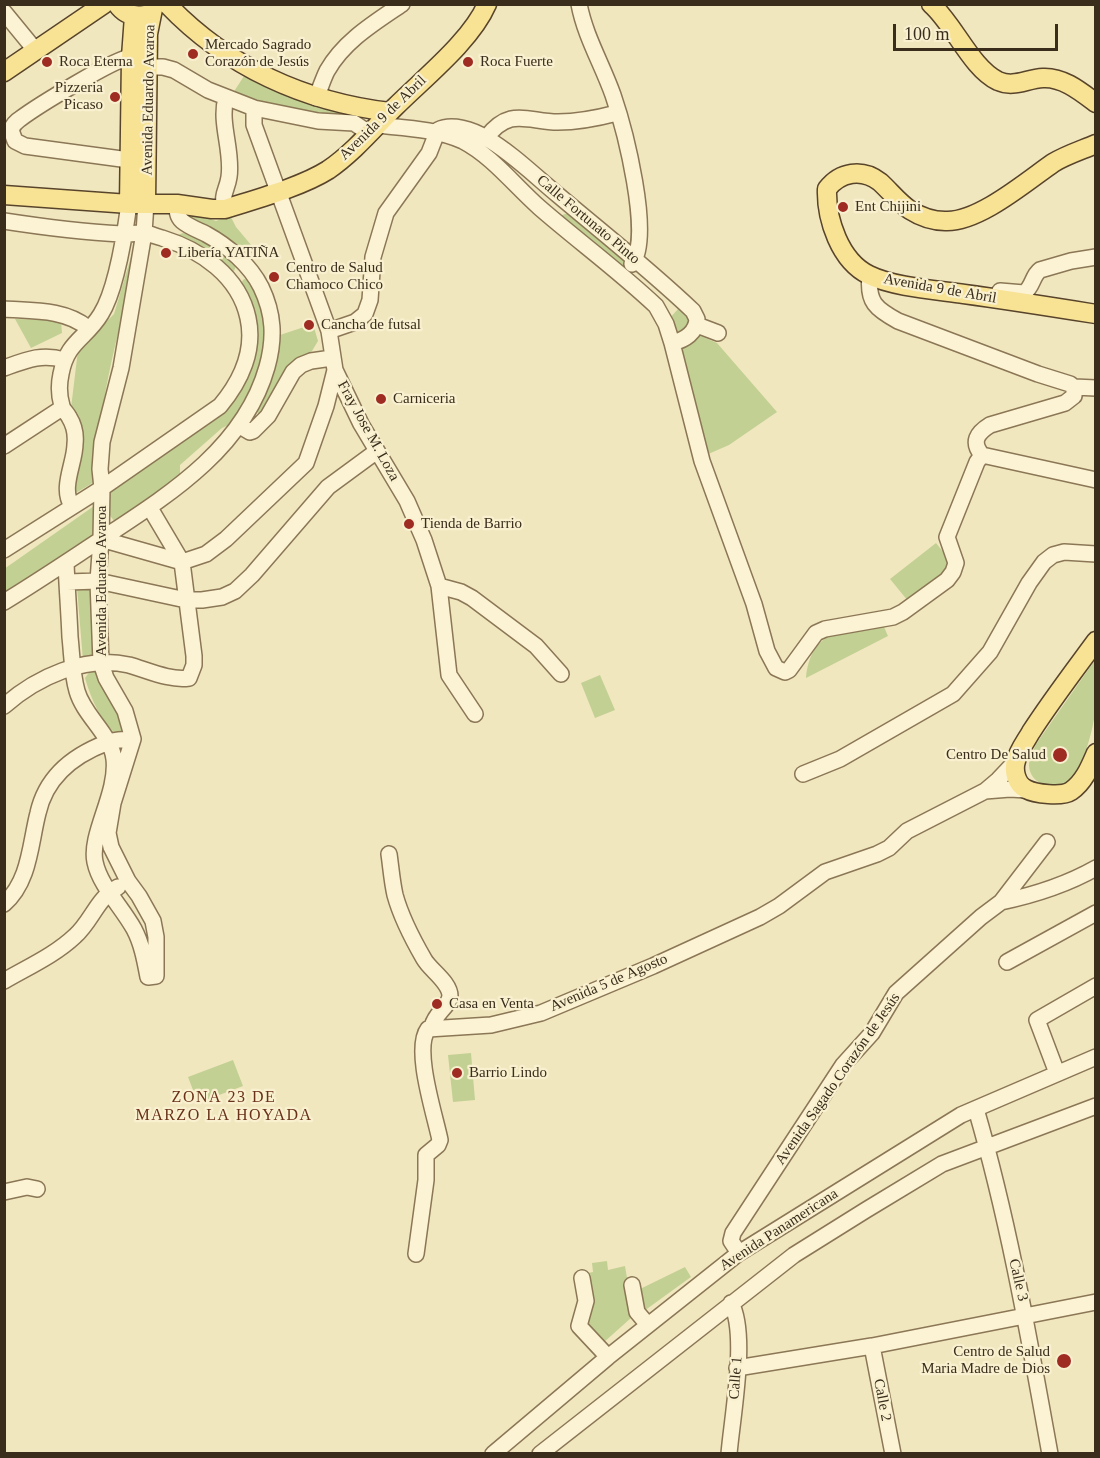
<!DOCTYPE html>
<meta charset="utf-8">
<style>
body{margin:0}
#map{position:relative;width:1100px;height:1458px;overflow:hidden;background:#f1e7bf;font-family:Georgia,serif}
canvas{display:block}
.frame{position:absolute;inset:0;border:6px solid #3a2d1c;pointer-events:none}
.scale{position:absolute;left:893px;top:24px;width:165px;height:27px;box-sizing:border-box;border:3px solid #3a2d1c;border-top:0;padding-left:8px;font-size:18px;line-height:21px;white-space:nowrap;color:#3a2d1c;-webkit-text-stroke:4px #f8f0cf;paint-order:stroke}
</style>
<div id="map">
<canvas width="1100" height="1458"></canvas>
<div class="frame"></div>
<div class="scale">100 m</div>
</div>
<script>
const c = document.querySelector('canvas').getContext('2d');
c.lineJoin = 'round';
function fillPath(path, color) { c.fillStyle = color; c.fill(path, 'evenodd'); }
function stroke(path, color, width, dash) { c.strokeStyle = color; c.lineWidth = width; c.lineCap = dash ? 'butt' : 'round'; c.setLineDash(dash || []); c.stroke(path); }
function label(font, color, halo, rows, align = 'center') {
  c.font = font + ' Georgia,serif'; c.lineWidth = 4.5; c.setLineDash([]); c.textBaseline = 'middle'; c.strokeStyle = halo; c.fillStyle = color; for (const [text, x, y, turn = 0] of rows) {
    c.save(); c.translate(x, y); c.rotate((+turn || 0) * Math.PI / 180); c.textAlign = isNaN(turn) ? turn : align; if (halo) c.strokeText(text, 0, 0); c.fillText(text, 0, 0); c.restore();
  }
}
fillPath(new Path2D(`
 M244,76l36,17 62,20 1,3 -74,-8 -36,-15z
 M189,214l11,1 16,6 14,-6 6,12 21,25 -17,3 -25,-24 -24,-12z
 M565,214h5l57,47 -3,6 -3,2 -61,-50 2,-4z
 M183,233c21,6 39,16 53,33l-2,5 -6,-1 -49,-31 -1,-4z
 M136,240l6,1c-20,76 -45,162 -46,240l-22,13 -3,-86 7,-58 36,-36z
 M244,279l5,1 13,24 5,37 -11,40 -25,43 -9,4 -42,37v13l-42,32 -24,11 -5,-7 1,-22 70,-52 40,-27 17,-16 10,-20 -3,-87 -3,-7z
 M678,309l6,2 8,12 -14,11h-3l-6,-15z
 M15,319l43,1 3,1 1,12 -31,15z
 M313,324l5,17 -6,10 -11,10 -39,55 -5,-4 -1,-5 22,-54 2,-18z
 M696,334l21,9 60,69 -48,33 -23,10 -28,-102 2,-11z
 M94,506l4,28 -93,69 -1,-34z
 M936,543l13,16 -1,11 -40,31 -18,-22z
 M93,587l1,70 -11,4 -6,-73z
 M879,624l5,3 4,9 -82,42c5,-47 34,-47 73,-54z
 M1095,660c0,17 2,35 0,51 -1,17 -13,58 -24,70 -13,14 -41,4 -42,-15 0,-8 4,-15 7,-22z
 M96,669l22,43 8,22 -8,2c-17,-14 -27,-37 -33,-58l6,-8z
 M600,675l15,35 -20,8 -14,-35z
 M471,1053l4,47 -22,2 -5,-47z
 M233,1060l10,26 -45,17 -10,-26z
 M607,1261l1,9 17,-4 8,48 -2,4 -28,25 -19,-16 -1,-53 10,-2 -1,-9z
 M685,1267l6,10 -47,34 -6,-21z`), '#c3d093');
const minor = new Path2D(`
 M579,4c6,32 23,60 34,91 11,32 40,141 19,169
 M4,12l32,39
 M147,67h16l11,3 34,20 46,18 64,13 36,2 15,10
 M316,98c4,-9 7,-19 11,-27 17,-30 47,-48 75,-67
 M254,108v17l75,206 6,39 26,54 46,77 17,39 15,46 10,89 26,39
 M377,125c28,3 60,4 86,16 29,15 52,45 77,67 38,33 79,63 116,98l10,18 6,19 30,118 52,143 13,47 9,17 9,4 4,-2 27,-37 9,-4 68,-12 10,-5 44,-32 6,-8 3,-9 -9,-26 30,-75 5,-7
 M486,138c24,-32 42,-16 72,-16 20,0 40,-4 59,-9
 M129,160l-104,-14 -10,-5 -4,-11c2,-5 4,-8 9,-11 16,-12 95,-61 111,-62
 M225,209c-4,-16 2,-18 4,-32 4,-26 -10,-54 -3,-79
 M4,221c39,6 79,11 118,13 8,1 16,-2 23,-1 6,1 12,4 17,5 39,12 77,38 86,80 7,32 -7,63 -28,88l-118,82 -98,62
 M870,276c-3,26 6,33 28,45l140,53 32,10 4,3v9l-9,7 -75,22c-13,8 -19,17 -8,30l114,25
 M1000,291l24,2c9,-6 8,-17 16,-23l31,-9 25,-4
 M4,309c29,2 61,0 84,19
 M697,325l21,8
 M329,331l26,-9 10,-8 5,-14 3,-43 13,-44 43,-60 9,-23c14,-7 35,0 48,8 26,15 49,38 72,57 45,38 92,75 135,116l4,8c-1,14 -12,21 -25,24
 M4,368c22,-8 38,-15 60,-8
 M1074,387l22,1
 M240,426l10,6 3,-1 15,-15 25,-44 8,-7 10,-4 21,-3
 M4,446l58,-38
 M72,506c-12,-18 3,-43 3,-62 1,-9 -1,-19 -6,-27 -2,-4 -6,-7 -7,-11 -3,-10 -3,-23 -1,-32 6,-33 25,-35 40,-60 15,-24 24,-81 28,-110
 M101,539l81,23 24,-8 20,-15 80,-76 20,-57 9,-36
 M66,563c1,25 3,49 4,74 2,18 2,37 7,54 7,25 34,43 37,68 4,34 -25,76 -19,103 5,24 27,45 39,67 8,15 11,32 14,48l8,-1v-39l-3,-16 -14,-25 -11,-15 -17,-34 -3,-14 5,-30 20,-64 -8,-28 -19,-33 -5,-15 -3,-82 3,-42 1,-51 -2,-19 2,-27 19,-74 23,-135 2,-30
 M67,582l31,-1 88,19h16l20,-3 13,-6 17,-16 76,-88 49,-36
 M439,586l22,6 11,6 64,48 25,28
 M4,602c33,-20 64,-41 96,-62 67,-44 144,-91 167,-173 8,-29 7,-53 -6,-80 -11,-22 -33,-41 -55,-53 -8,-4 -17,-7 -24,-13 -5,-5 -5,-10 -5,-17
 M4,706c33,-29 81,-51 125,-41 18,5 41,16 60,13l5,-13v-9l-12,-94 -32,-54
 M803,774l37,-15 113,-65 37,-42 39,-69 15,-21 9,-7 11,-3 32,2
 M985,791l25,-2 16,1
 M389,854c2,14 3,28 6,41 6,22 18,45 29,64 6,11 26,23 26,37 -1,11 -16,18 -18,31
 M1001,902c33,-7 65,-17 95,-34
 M4,904c26,-23 26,-60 34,-91 8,-36 34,-57 68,-70 8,-4 19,-3 27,-4
 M1007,962l89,-49
 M4,981c24,-14 51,-26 71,-45 17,-15 22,-38 43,-49
 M1057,1073l-20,-53 59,-34
 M976,1109c33,113 53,229 74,345
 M4,1192l23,-5 10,2
 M739,1253l-8,-12 2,-8 110,-168 29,-32 24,-40 85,-76 20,-15 46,-60
 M416,1254l10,-74v-25l12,-10 2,-5c-5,-25 -27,-91 -12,-111l63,-4 50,-12 112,-47 107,-49 19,-11 46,-34 52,-18 12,-6 18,-17 78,-40 13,-11 18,-19
 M582,1278l4,23 -7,25 29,31
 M632,1285l5,27 11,13
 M872,1346l21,108
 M737,1368l135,-22 224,-44
 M493,1454l115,-97 131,-104 222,-138 135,-58
 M540,1454l254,-199 72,-45 76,-46 154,-58
 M729,1454c3,-37 19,-120 2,-151`);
const major = new Path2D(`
 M117,4c7,10 16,13 27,11
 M167,4c60,63 138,98 223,108
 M931,4c23,20 40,64 67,77 16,7 28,-2 45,-3 20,-1 37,13 53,25
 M4,72l100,-68
 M1096,144c-14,6 -30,11 -43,19 -26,18 -75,60 -108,58 -12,0 -24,-4 -35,-11 -11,-7 -20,-19 -30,-28 -18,-14 -40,-10 -53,7 -1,30 13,72 42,86 24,12 68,15 95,19 44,6 88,13 132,20
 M4,195l125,9h48l35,5h13c31,-10 76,-22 103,-39 25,-17 46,-42 67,-63 29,-29 76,-66 92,-103
 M146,203l2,-169 5,-25
 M129,204l2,-147 3,-41
 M1096,641c-22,30 -45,60 -65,91 -5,9 -13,19 -15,29 -3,9 0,23 10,28 9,5 36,8 45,2 13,-9 19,-24 25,-38`);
stroke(minor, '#8b7756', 18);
stroke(major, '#58442b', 21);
stroke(minor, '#fbf3d3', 15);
stroke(major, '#f8e294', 18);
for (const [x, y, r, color] of [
 [193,54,6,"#9f2c22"],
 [47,62,6,"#9f2c22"],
 [468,62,6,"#9f2c22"],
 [115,97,6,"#9f2c22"],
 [843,207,6,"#9f2c22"],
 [166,253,6,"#9f2c22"],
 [274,277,6,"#9f2c22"],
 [309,325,6,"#9f2c22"],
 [381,399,6,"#9f2c22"],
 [409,524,6,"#9f2c22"],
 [1060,755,8,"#9f2c22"],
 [437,1004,6,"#9f2c22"],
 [457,1073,6,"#9f2c22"],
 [1064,1361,8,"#9f2c22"]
]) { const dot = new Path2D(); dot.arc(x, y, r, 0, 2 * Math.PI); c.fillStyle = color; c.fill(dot); stroke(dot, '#f8f0cf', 2); }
label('15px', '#3a2d1c', '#f8f0cf', [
 ["Mercado Sagrado",205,45],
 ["Corazón de Jesús",205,62],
 ["Roca Eterna",59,62],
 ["Roca Fuerte",480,62],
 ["Pizzeria",103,88,"right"],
 ["Picaso",103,105,"right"],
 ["Ent Chijini",855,207],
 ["Libería YATIÑA",178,253],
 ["Centro de Salud",286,268],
 ["Chamoco Chico",286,285],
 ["Cancha de futsal",321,325],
 ["Carniceria",393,399],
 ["Tienda de Barrio",421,524],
 ["Centro De Salud",1046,755,"right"],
 ["Casa en Venta",449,1004],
 ["Barrio Lindo",469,1073],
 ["Centro de Salud",1050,1352,"right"],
 ["Maria Madre de Dios",1050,1369,"right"]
], 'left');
label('15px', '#3a2d1c', '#f8f0cf', [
 ["Avenida Eduardo Avaroa",149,100,-89],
 ["Avenida 9 de Abril",383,118,-44],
 ["Calle Fortunato Pinto",588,220,40],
 ["Avenida 9 de Abril",940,289,10],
 ["Fray Jose M. Loza",368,431,61],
 ["Avenida Eduardo Avaroa",102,581,-90],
 ["Avenida 5 de Agosto",609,983,-23],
 ["Avenida Sagado Corazón de Jesús",838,1079,-55],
 ["Avenida Panamericana",779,1230,-33],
 ["Calle 3",1018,1280,77],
 ["Calle 1",736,1378,-86],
 ["Calle 2",882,1400,79]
]);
c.letterSpacing = '1.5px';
label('16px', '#693118', '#f8f0cf', [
 ["ZONA 23 DE",224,1098],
 ["MARZO LA HOYADA",224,1116]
]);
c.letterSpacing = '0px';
</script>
